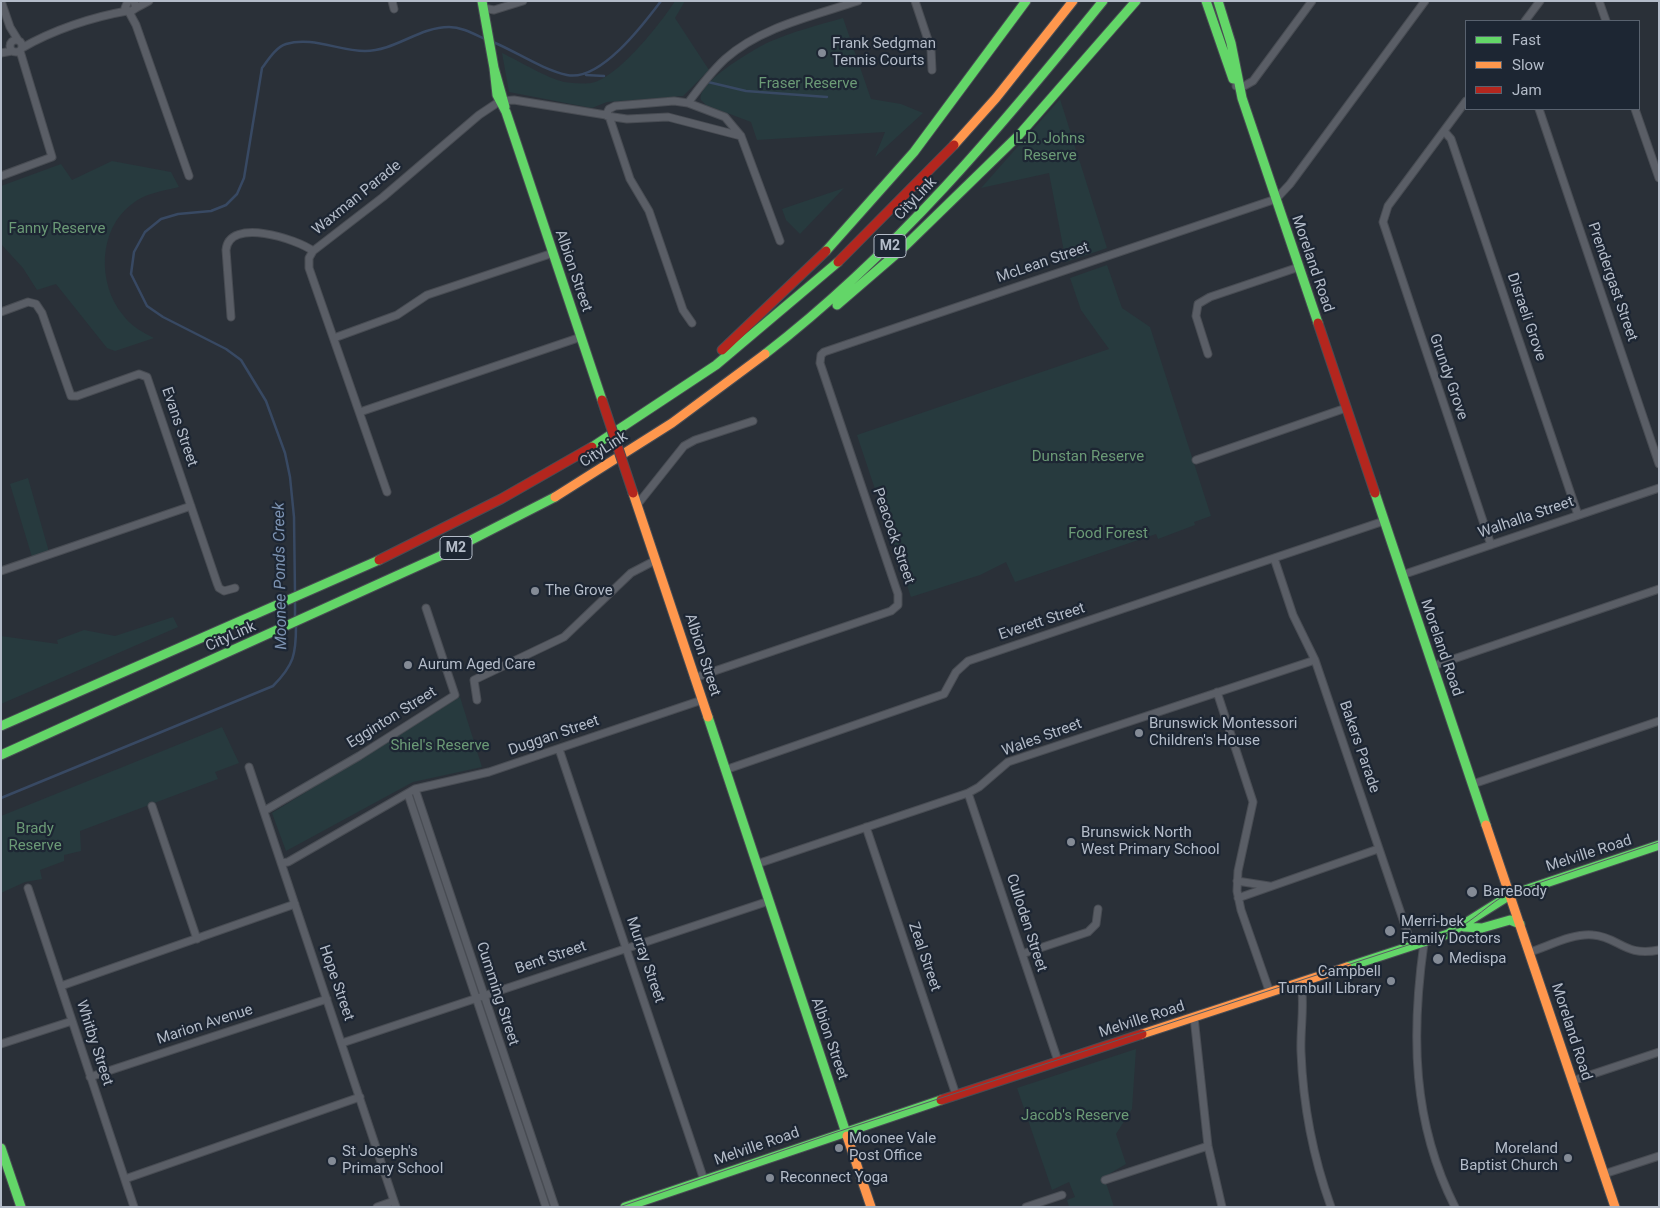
<!DOCTYPE html>
<style>
body{margin:0}
#map{position:relative;width:1660px;height:1208px;overflow:hidden;background:#2a3038;font-family:Roboto,sans-serif}
canvas{display:block}
.frame{position:absolute;inset:0;border:2px solid #b4bcc9;pointer-events:none}
.legend{position:absolute;left:1465px;top:20px;width:175px;height:90px;box-sizing:border-box;background:#1d2633;border:1px solid #59626f;margin:0;padding:6px 9px;list-style:none;font-size:15px;color:#b4bcc9}
.legend li{display:flex;align-items:center;gap:10px;height:25px}
.legend b{width:25px;border:1px solid #59626f}
</style>
<div id="map">
<canvas width="1660" height="1208"></canvas>
<div class="frame"></div>
<ul class="legend">
<li><b style="height:6px;background:#63d668"></b>Fast</li>
<li><b style="height:6px;background:#ff974d"></b>Slow</li>
<li><b style="height:6px;background:#b3261e"></b>Jam</li>
</ul>
</div>
<script>
const c = document.querySelector('canvas').getContext('2d');
c.lineJoin = 'round';
function fillPath(path, color) { c.fillStyle = color; c.fill(path, 'evenodd'); }
function stroke(path, color, width, dash) { c.strokeStyle = color; c.lineWidth = width; c.lineCap = dash ? 'butt' : 'round'; c.setLineDash(dash || []); c.stroke(path); }
function label(font, color, halo, rows, align = 'center') {
  c.font = font + ' Roboto,sans-serif'; c.lineWidth = 4.5; c.setLineDash([]); c.textBaseline = 'middle'; c.strokeStyle = halo; c.fillStyle = color; for (const [text, x, y, turn = 0] of rows) {
    c.save(); c.translate(x, y); c.rotate((+turn || 0) * Math.PI / 180); c.textAlign = isNaN(turn) ? turn : align; if (halo) c.strokeText(text, 0, 0); c.fillText(text, 0, 0); c.restore();
  }
}
fillPath(new Path2D(`
 M675,1h10l-10,17 34,52 -26,26 -76,6 -15,6 -83,-16 -7,-39c17,8 45,25 62,29 7,1 20,2 27,1 26,-4 70,-60 84,-82z
 M843,18l28,81 30,5 22,9 -48,44 10,-25 -128,8 -6,-18 -45,-17 -5,-5c-5,-17 53,-51 68,-58 23,-10 49,-17 74,-24z
 M1060,99l47,149 -41,14 -17,-89 -68,15z
 M112,161l59,11 8,15c-16,4 -34,6 -47,17 -34,25 -35,80 -9,111 8,11 19,17 31,23l-39,13 -8,-3 -51,-64 -19,6 -14,-22 -22,-24v-58l60,-22 11,16z
 M844,188l-44,46 -14,-14 -4,-11z
 M1107,265l15,43 28,19 61,189 -17,6 1,3 -37,14 -2,-5 -141,48 -9,-20 -26,13 -69,22 -54,-162 252,-86 -28,-39 -11,-32z
 M28,478l21,74 -17,5 -22,-73z
 M173,617l5,10 -177,77v-68l57,8 -1,-4 27,-10 31,6z
 M460,697l22,70 -69,15 -127,69 -14,-38z
 M222,727l17,36 -24,9 3,7 -138,52 1,20 -17,4v6l-24,9 2,9 -17,3 -24,11v-77z
 M1136,1049l-4,60 -16,25 10,30 -22,13 10,30h-45l-2,-7 8,-3 -6,-15 -17,8 -35,-102z`), '#273a3e');
stroke(new Path2D(`
 M493,42c24,10 48,27 74,33 33,7 76,-50 94,-74
 M586,75l18,1
 M708,82l38,9 81,6
 M295,593l-1,-76 -4,-40 -5,-24 -19,-52 -25,-41 -15,-11 -63,-32 -16,-11 -16,-32 3,-22 11,-20 16,-13 17,-5 33,-3 15,-6 11,-11 7,-16 18,-110c6,-8 14,-21 24,-24 26,-8 53,7 79,7 30,0 54,-24 84,-24 13,0 25,7 36,12
 M295,603v15
 M1,798l272,-112c21,-21 23,-32 23,-60`), '#384963', 2.5);
const street = new Path2D(`
 M1,1l9,26 8,13
 M128,1l-3,7 5,4 6,-4 -2,-7
 M392,1l2,8
 M915,1l16,48 1,21
 M1599,1l7,20
 M136,8l13,-7
 M483,8l11,2 29,-9
 M129,12l7,13 53,151
 M1525,21l15,-20
 M10 46a6 6 0 1 1 12 0a6 6 0 1 1-12 0Z
 M22,48c31,-18 70,-31 105,-37
 M1,53l11,-2
 M1236,86h8l9,-5 59,-80
 M1466,101l-78,105 -5,16 108,323
 M688,103l37,14 16,19 39,105
 M1539,109l120,355
 M1635,109l24,69
 M607,116l20,3 41,-2 73,19
 M609,116l21,63 19,32 34,99 9,13
 M1444,131l7,8 127,376
 M1,176l51,-19 -32,-106
 M1,312l27,-10 8,2 6,9 29,83h6l62,-22 8,3 70,206 2,5 5,3 11,-3
 M231,317l-5,-67c3,-33 71,-11 87,1
 M334,338l63,-23 30,-20 126,-42
 M1208,354l-12,-38 2,-12 12,-7 89,-30
 M360,412l221,-75
 M1196,460l150,-52
 M387,492l-78,-224v-10l4,-7 70,-54 96,-82 21,-14 14,-1 92,15 3,-6 6,-3 59,-5 14,2c11,-15 23,-31 37,-44 36,-32 88,-43 133,-58
 M637,505l47,-59 11,-6 58,-19
 M1274,558l19,57 22,45 97,286
 M1,571l190,-65
 M1402,575l257,-87
 M1433,666l226,-77
 M694,678l197,-67 7,-6v-11l-78,-231 1,-8 3,-3 452,-153 14,-15 135,-183
 M1217,692l36,110 -15,69 -1,20 4,19 29,83
 M477,700l-3,-20 90,-43 67,-64 25,-13
 M559,749l145,431
 M249,767l147,440
 M725,770l219,-76 12,-22 12,-11 416,-140
 M1473,784l186,-63
 M415,789l140,418
 M968,793l90,268
 M408,794l138,413
 M152,806l45,133
 M264,811l95,-55 96,-61 -29,-87
 M866,827l90,268
 M281,863l7,-1 127,-73 74,-17 213,-72
 M757,864l211,-71 11,-6 29,-25 307,-102
 M1237,881l32,5
 M28,888l106,319
 M1238,898l140,-49
 M1424,943c-13,91 -12,179 31,264
 M1530,952c19,-6 43,-19 63,-17 26,2 31,22 66,15
 M1022,954l66,-22 8,-8 2,-15
 M1301,983c4,22 -1,46 0,69 2,52 12,105 30,155
 M61,986l234,-82
 M1194,1017l14,129 14,61
 M342,1043l427,-142
 M1,1044l71,-23
 M90,1077l237,-78
 M1572,1081l87,-29
 M1604,1174l55,-18
 M125,1179l235,-82
 M1105,1180l103,-34
 M377,1207l17,-6
 M1026,1207l36,-12`);
const fast = new Path2D(`
 M482,1l12,67 11,39
 M1206,1l27,78
 M1218,1l13,42 11,55 76,225
 M494,68l3,27 9,17 96,288
 M826,251l88,-99 112,-151
 M837,305l65,-56 117,-114 117,-134
 M765,354c131,-101 235,-226 338,-353
 M592,447l124,-82 122,-103
 M1375,493l111,332
 M708,717l139,419
 M1,726l378,-166
 M1,755l439,-199 115,-59
 M1464,927l18,1 28,-8 10,4
 M1347,967l101,-33 62,-39 149,-50
 M1,1148l20,59
 M625,1207l316,-107`);
const slow = new Path2D(`
 M954,145l42,-47 77,-97
 M633,493l75,224
 M555,497l117,-74 93,-69
 M1486,825l129,382
 M1142,1034l205,-67
 M847,1136l24,71`);
const jam = new Path2D(`
 M838,262l116,-117
 M1318,323l57,170
 M722,350l104,-99
 M379,560l122,-61 91,-52
 M941,1100l201,-66`);
stroke(street, '#484c53', 9);
stroke(fast, '#484c53', 11);
stroke(slow, '#484c53', 11);
stroke(jam, '#484c53', 11);
stroke(street, '#5a5e66', 7);
stroke(fast, '#63d668', 9);
stroke(slow, '#ff974d', 9);
stroke(jam, '#b3261e', 9);
stroke(new Path2D(`
 M619,1207l215,-74 620,-203c20,-9 35,-27 55,-37l150,-51`), '#595d64', 1);
const jamBridge = new Path2D(`
 M602,400l31,93`);
stroke(jamBridge, '#484c53', 11, []);
stroke(jamBridge, '#b3261e', 9);
for (const [x, y, r, color] of [
 [822,53,5,"#848b96"],
 [535,591,5,"#848b96"],
 [408,665,5,"#848b96"],
 [1139,733,5,"#848b96"],
 [1071,842,5,"#848b96"],
 [1472,892,6,"#848b96"],
 [1390,931,6,"#848b96"],
 [1438,959,6,"#848b96"],
 [1391,981,5,"#848b96"],
 [839,1148,5,"#848b96"],
 [1568,1158,5,"#848b96"],
 [332,1161,5,"#848b96"],
 [770,1178,5,"#848b96"]
]) { const dot = new Path2D(); dot.arc(x, y, r, 0, 2 * Math.PI); c.fillStyle = color; c.fill(dot); stroke(dot, '#1d2633', 2); }
for (const [x, y, w] of [
 [890,246,32],
 [456,548,32]
]) { const box = new Path2D(); box.roundRect(x - w / 2, y - 11.5, w, 23, 4); c.fillStyle = '#1d2633'; c.fill(box); stroke(box, '#b4bcc9', 1); }
label('bold 14px', '#b4bcc9', null, [
 ["M2",890,246],
 ["M2",456,548]
]);
label('15px', '#b4bcc9', '#1d2633', [
 ["Frank Sedgman",832,44],
 ["Tennis Courts",832,61],
 ["The Grove",545,591],
 ["Aurum Aged Care",418,665],
 ["Brunswick Montessori",1149,724],
 ["Children's House",1149,741],
 ["Brunswick North",1081,833],
 ["West Primary School",1081,850],
 ["BareBody",1483,892],
 ["Merri-bek",1401,922],
 ["Family Doctors",1401,939],
 ["Medispa",1449,959],
 ["Campbell",1381,972,"right"],
 ["Turnbull Library",1381,989,"right"],
 ["Moonee Vale",849,1139],
 ["Post Office",849,1156],
 ["Moreland",1558,1149,"right"],
 ["Baptist Church",1558,1166,"right"],
 ["St Joseph's",342,1152],
 ["Primary School",342,1169],
 ["Reconnect Yoga",780,1178]
], 'left');
label('15px', '#6b9a76', '#1d2633', [
 ["Fraser Reserve",808,84],
 ["L.D. Johns",1050,139],
 ["Reserve",1050,156],
 ["Fanny Reserve",57,229],
 ["Dunstan Reserve",1088,457],
 ["Food Forest",1108,534],
 ["Shiel's Reserve",440,746],
 ["Brady",35,829],
 ["Reserve",35,846],
 ["Jacob's Reserve",1075,1116]
]);
label('15px', '#b4bcc9', '#1d2633', [
 ["Waxman Parade",357,198,-39],
 ["CityLink",916,199,-46],
 ["McLean Street",1043,263,-19],
 ["Moreland Road",1312,264,71],
 ["Albion Street",573,271,71],
 ["Prendergast Street",1612,282,71],
 ["Disraeli Grove",1526,317,71],
 ["Grundy Grove",1448,377,71],
 ["Evans Street",179,427,71],
 ["CityLink",604,450,-33],
 ["Walhalla Street",1526,518,-19],
 ["Peacock Street",893,536,71],
 ["Everett Street",1042,622,-18],
 ["CityLink",231,637,-24],
 ["Moreland Road",1441,648,71],
 ["Albion Street",702,655,72],
 ["Egginton Street",392,718,-32],
 ["Duggan Street",554,736,-19],
 ["Wales Street",1042,738,-20],
 ["Bakers Parade",1359,747,71],
 ["Melville Road",1589,854,-18],
 ["Culloden Street",1026,923,72],
 ["Zeal Street",924,957,71],
 ["Bent Street",551,958,-19],
 ["Murray Street",645,960,71],
 ["Hope Street",336,983,71],
 ["Cumming Street",497,994,72],
 ["Melville Road",1142,1020,-18],
 ["Marion Avenue",205,1025,-18],
 ["Moreland Road",1571,1032,72],
 ["Albion Street",829,1039,71],
 ["Whitby Street",94,1043,72],
 ["Melville Road",757,1147,-19]
]);
label('italic 16px', '#7c92b1', '#1d2633', [
 ["Moonee Ponds Creek",281,576,-91]
]);
</script>
